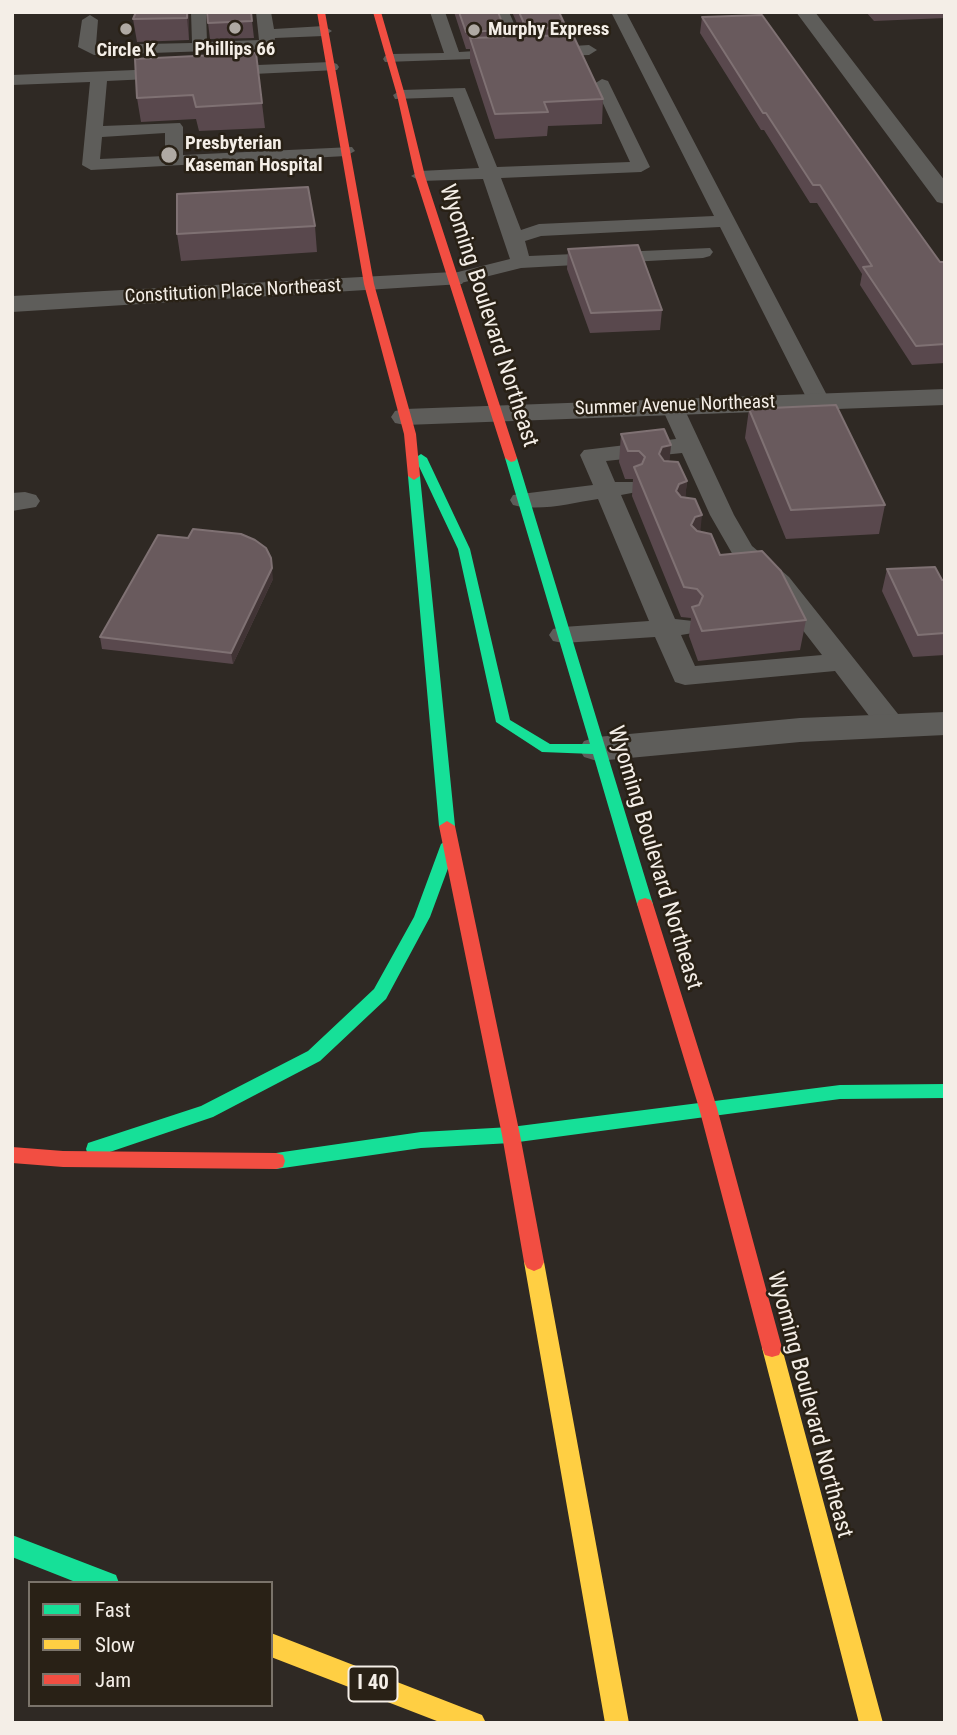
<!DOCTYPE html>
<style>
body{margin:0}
#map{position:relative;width:957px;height:1735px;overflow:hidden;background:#2f2924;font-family:"Roboto Condensed",sans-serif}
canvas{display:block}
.frame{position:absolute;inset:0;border:14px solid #f4eee7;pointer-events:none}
.legend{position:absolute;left:28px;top:1581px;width:245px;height:126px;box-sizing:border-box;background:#292116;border:2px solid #7a736a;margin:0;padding:9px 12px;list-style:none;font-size:21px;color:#f4eee7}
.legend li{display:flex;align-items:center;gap:14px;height:35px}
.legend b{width:35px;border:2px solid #7a736a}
</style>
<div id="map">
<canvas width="957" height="1735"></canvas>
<div class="frame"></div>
<ul class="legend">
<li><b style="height:9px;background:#16e098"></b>Fast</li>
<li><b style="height:9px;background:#ffcf43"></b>Slow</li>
<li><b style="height:9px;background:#f24e42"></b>Jam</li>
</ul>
</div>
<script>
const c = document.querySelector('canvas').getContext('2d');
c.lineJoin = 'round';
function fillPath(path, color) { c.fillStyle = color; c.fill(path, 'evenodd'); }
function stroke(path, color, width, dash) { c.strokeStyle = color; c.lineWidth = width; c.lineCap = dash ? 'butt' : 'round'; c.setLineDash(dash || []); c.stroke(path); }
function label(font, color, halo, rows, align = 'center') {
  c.font = font + ' "Roboto Condensed",sans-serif'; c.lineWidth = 5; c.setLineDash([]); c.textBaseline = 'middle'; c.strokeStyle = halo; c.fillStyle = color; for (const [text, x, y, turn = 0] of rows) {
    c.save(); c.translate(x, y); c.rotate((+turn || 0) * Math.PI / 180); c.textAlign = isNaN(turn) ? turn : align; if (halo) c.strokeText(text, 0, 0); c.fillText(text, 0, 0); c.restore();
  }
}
fillPath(new Path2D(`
 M191,12h15l1,30 52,-2 -3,-28h15l3,17 50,-3 8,5 -8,5 -49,2 -2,9 -6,2 -173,6 -16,-8 4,-27 8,-5 8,5 -2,25 96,-2z
 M430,12h15l14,40 50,-3 -15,-37h15l16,37 64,-4 8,5 -8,5 -204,7 -2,-3 2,-3 6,-2 53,-1z
 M611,12h15l204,389 -3,5h-16l-3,-5 -88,-174 -179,9 -16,5 4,15 181,-8 3,4 -3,4 -7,2 -182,10 -68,17 -7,-2 -3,-4 3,-4 64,-16 -27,-80 -63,2 -9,-5 9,-5 59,-3 -26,-71 -58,2 -2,-4 8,-5 64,-2 32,79 133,-5 -36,-78 8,-5 6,2 42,86 -9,5 -140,6 20,52 18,-6 175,-8z
 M331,62l6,2 2,3 -2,3 -230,11 -4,45 77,-3 3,4v28l169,-8 3,4 -9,5 -255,14 -9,-5 8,-83 -78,3v-10zM165,133v23l-65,3 2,-22z
 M672,399l8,2 3,5 51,109 18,31 37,31 113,142 4,7 -4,7 -10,2 -10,-2 -47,-62 -150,14 -10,-3 -20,-45 -92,6 -10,-2 -4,-6 4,-6 10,-2 86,-6 -51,-122c-27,4 -58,13 -85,6l-3,-5 3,-5 80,-10 -13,-30 4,-5 92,-11 -15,-33 3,-5zM682,453l28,62 23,40 38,34 51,66 -127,11 -14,-31 12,-2 4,-6 -4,-6 -18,-2 -54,-124 16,-3 3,-5 -3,-5h-22l-9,-21z`), '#5e5d5a');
fillPath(new Path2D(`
 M796,12h19l130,169v23l-8,-2z
 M453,272l9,2 3,5 -3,5 -450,28v-16z
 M945,389v16l-540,20 -10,-2 -4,-6 4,-6 10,-2z
 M25,492l11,3 4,6 -4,6 -24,4v-18z
 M945,712v23l-145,7 -203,19 -13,-4 -5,-8 5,-8 13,-4 203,-19z`), '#5e5d5a');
fillPath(new Path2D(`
 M421,454l6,4 43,91 40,171 40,24h40l-85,-286 6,-4 6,4 136,446 -2,4h-12l-2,-4 -44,-150 -51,-2 -46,-30 -38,-173 -43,-91z
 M414,472l6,4 35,350 -8,5 -8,-5 -31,-350z
 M449,838l8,6 -27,73 -44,82 -66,62 -107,56 -118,40 -7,-2 -2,-6 2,-6 113,-37 107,-55 66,-62 40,-72 27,-73z
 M945,1084v14l-105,1 -329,44 -90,5 -145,21 -7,-2 -2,-6 2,-6 7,-2 145,-21 90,-5 329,-42z
 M12,1535l104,40 3,8h-41l-66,-26z`), '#16e098');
fillPath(new Path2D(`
 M534,1253l7,3 3,6 85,461h-24l-81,-461 3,-6z
 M772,1339l7,2 3,7 101,375h-24l-97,-375 3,-7z
 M271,1633l211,82 4,8h-44l-171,-66z`), '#ffcf43');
fillPath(new Path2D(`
 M317,12h8l49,272 42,150 4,42 -6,4 -6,-4 -4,-42 -40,-150z
 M373,12h8l24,83 20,81 92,282 -2,3 -4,1 -6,-4 -90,-282 -18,-81z
 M447,821l8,5 65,309 24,127 -3,6 -7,3 -7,-3 -3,-6 -22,-127 -63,-309z
 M645,898l6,2 2,4 64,204 65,240 -3,7 -7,2 -7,-2 -3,-7 -63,-240 -62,-204 2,-4z
 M12,1147l51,4 213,2 7,2 2,6 -2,6 -7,2 -213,-2 -51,-4z`), '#f24e42');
fillPath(new Path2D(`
 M136,12h53v28l-52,2 -4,-23z
 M454,12h44l7,18v7h18l-11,-25h47l7,15v8l37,64 -1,25 -54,2 -1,10 -52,3 -25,-77v-13h-4z
 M866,12h79v6l-71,3z
 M702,17l238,245h5v101l-33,2 -52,-80 2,-11 -45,-71h-7l-46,-73h-3l-61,-97z
 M252,21l2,17 -44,1 -2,-16z
 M135,59l127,44 3,25 -66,3 -3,-12 -55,3 -4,-24z
 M315,226l2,26 -136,9 -4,-27z
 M568,249l94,61 -2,20 -70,3 -23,-64z
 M749,409l136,96 -6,29 -93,5 -41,-101z
 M621,434l50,11 -2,16 18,20 -2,17 16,34 19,23 86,65 -6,30 -102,11 -9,-25 2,-18 -10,-1 -49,-121 1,-17h-8l-6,-17z
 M887,569l58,11v75l-32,2 -31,-66z
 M273,579l-40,85 -131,-15 -2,-12z`), '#59484d');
fillPath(new Path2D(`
 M187,12h2v28l-2,-22z
 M671,445l-3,29 -9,-20 3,-7z
 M687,481l-3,29 -8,-19 3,-7z
 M702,515l-3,30 -8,-20 4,-8z
 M271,558l2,21 -40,85 -2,-11z`), '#413435');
const building = new Path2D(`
 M136,12h51v6l-54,1z
 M207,12h44l1,9 -44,2z
 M459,12h39l7,18 -39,2z
 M519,12h40l7,15 -39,3z
 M762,15l178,247h5v82l-29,2 -53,-79 9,-1 -52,-81h-7l-47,-72h-3l-61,-96z
 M573,35l30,64 -59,3 4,10 -53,2 -25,-76z
 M256,53l6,50 -66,4 -3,-12 -56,3 -2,-39z
 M308,187l7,39 -138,8v-40z
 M638,245l24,65 -71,3 -23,-64z
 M836,405l49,100 -94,5 -42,-101z
 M664,429l7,16 -9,2 -3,7 5,7 14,1 9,19 -8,3 -3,7 5,6 14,2 7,16 -7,2 -4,8 6,6 14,3 9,21 42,-4 19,20 25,49 -104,11 -10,-24 7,-2 4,-9 -6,-7 -13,-2 -50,-120 8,-3 3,-7 -6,-6h-11l-7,-17z
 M193,529l48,5 14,6 11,8 5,10 1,10 -41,85 -131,-16 58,-102 30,3z
 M935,567l7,13h3v53l-27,2 -31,-66z`);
fillPath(building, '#695a5d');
stroke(building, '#7f7173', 2);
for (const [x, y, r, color] of [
 [235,28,7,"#afa9a3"],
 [126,29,7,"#afa9a3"],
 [474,30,7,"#afa9a3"],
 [169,155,9,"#afa9a3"]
]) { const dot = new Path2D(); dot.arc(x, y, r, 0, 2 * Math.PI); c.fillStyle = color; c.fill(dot); stroke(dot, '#292116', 2.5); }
label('bold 19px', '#f4eee7', '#292116', [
 ["Murphy Express",488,30],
 ["Phillips 66",235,50,"center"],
 ["Circle K",126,51,"center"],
 ["Presbyterian",185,144],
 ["Kaseman Hospital",185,166]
], 'left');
label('19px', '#f4eee7', '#292116', [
 ["Constitution Place Northeast",233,292,-3],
 ["Summer Avenue Northeast",675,406,-2]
]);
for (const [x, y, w] of [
 [373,1684,49]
]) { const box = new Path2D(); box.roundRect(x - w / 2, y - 17.5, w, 35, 5); c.fillStyle = '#292116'; c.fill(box); stroke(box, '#f4eee7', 2); }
label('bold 21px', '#f4eee7', null, [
 ["I 40",373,1684]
]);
label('23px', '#f4eee7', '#292116', [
 ["Wyoming Boulevard Northeast",488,316,72],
 ["Wyoming Boulevard Northeast",654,858,73],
 ["Wyoming Boulevard Northeast",809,1405,75]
]);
</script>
